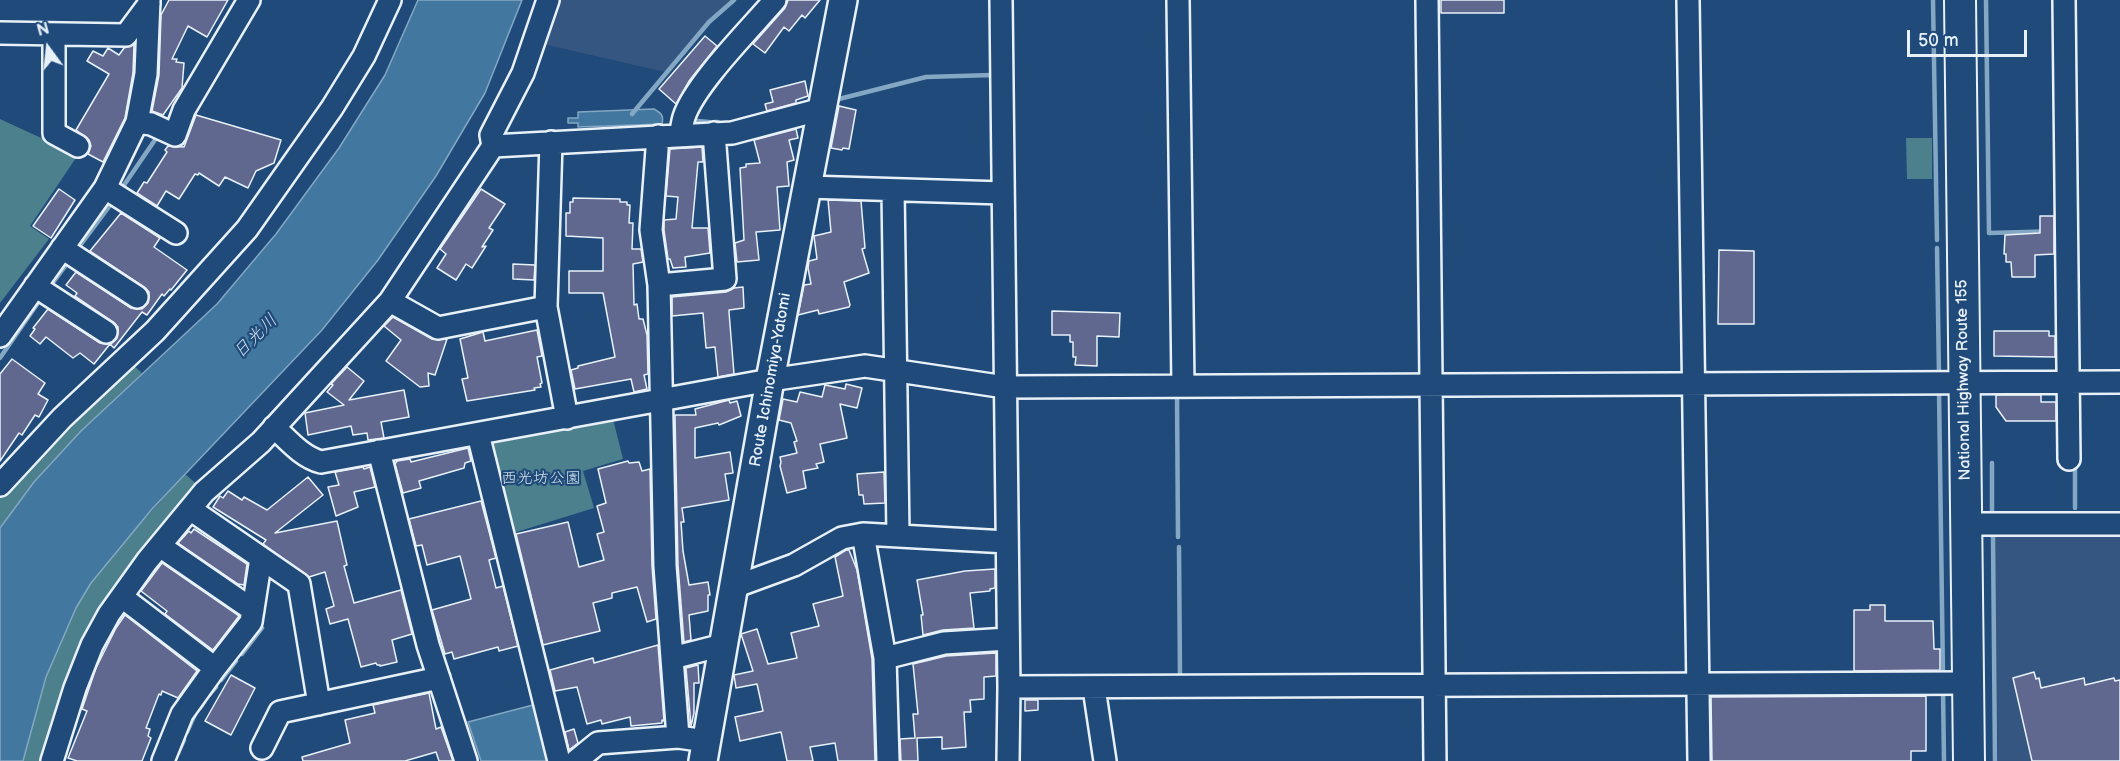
<!DOCTYPE html>
<meta charset="utf-8">
<style>
body{margin:0}
#map{position:relative;width:2120px;height:761px;overflow:hidden;background:#1f4a7a;font-family:"Balsamiq Sans",sans-serif}
canvas{display:block}
.north{position:absolute;left:18px;top:18px;width:60px;height:60px;-webkit-text-stroke:4px #1f4a7a;paint-order:stroke;rotate:345deg;font-size:16px;font-weight:700;line-height:24px;text-align:center;color:#e8f1f8}
.north::after{content:'';display:block;margin:auto;width:21px;height:27px;background:#e8f1f8;clip-path:polygon(50% 0,100% 100%,50% 72%,0 100%)}
.scale{position:absolute;left:1907px;top:30px;width:120px;height:27px;box-sizing:border-box;border:3px solid #e8f1f8;border-top:0;padding-left:8px;font-size:18px;line-height:21px;white-space:nowrap;color:#e8f1f8;-webkit-text-stroke:4px #1f4a7a;paint-order:stroke}
</style>
<div id="map">
<canvas width="2120" height="761"></canvas>
<div class="north">N</div>
<div class="scale">50 m</div>
</div>
<script>
const c = document.querySelector('canvas').getContext('2d');
c.lineJoin = 'round';
function fillPath(path, color) { c.fillStyle = color; c.fill(path, 'evenodd'); }
function stroke(path, color, width, dash) { c.strokeStyle = color; c.lineWidth = width; c.lineCap = dash ? 'butt' : 'round'; c.setLineDash(dash || []); c.stroke(path); }
function label(font, color, halo, rows, align = 'center') {
  c.font = font + ' "Balsamiq Sans","Klee One",sans-serif'; c.lineWidth = 4.5; c.setLineDash([]); c.textBaseline = 'middle'; c.strokeStyle = halo; c.fillStyle = color; for (const [text, x, y, turn = 0] of rows) {
    c.save(); c.translate(x, y); c.rotate((+turn || 0) * Math.PI / 180); c.textAlign = isNaN(turn) ? turn : align; if (halo) c.strokeText(text, 0, 0); c.fillText(text, 0, 0); c.restore();
  }
}
fillPath(new Path2D(`
 M553,0h177l-20,18 -45,54 -126,-29z
 M2120,515v246h-122l-4,-245z`), '#365682');
fillPath(new Path2D(`
 M359,76l4,2 -37,59 -65,88 -129,139 10,9 -61,58 -47,51 -34,46v-37l113,-115z
 M0,119l78,36 -48,71 19,13 -49,64z
 M1906,138h26v41h-25z
 M613,419l10,40 -40,12 11,37 -84,26 -20,-85 5,-8z
 M185,474l14,12c-36,43 -85,91 -111,140 -20,39 -35,93 -44,135h-21l23,-84 30,-69 15,-25 29,-37z`), '#4c808c');
const water = new Path2D(`
 M418,0h104l-37,93 -49,83 -58,84 -56,70 -170,179 -61,74 -15,25 -30,69 -23,84h-23v-233l34,-46 47,-51 136,-127 59,-70 63,-86 46,-73z
 M654,109c7,4 10,6 8,15l-84,3v-4h-10v-5h10v-6z
 M533,705l15,56h-67l-13,-39z`);
fillPath(water, '#42789f');
stroke(water, '#84a8c3', 1.5);
stroke(new Path2D(`
 M1933,0l4,240
 M1986,0l3,233 73,-2
 M839,99l87,-22 66,-2 1,6
 M632,114l77,-92 25,-22
 M697,121l12,1
 M714,122h4
 M120,191l39,-57
 M1937,248l2,128
 M76,251l38,-51
 M49,288l20,-27
 M0,358l42,-61
 M1939,391l4,285
 M1177,395l1,142
 M1992,463v48
 M2075,508v-46
 M1993,537l2,224
 M1179,547l1,132
 M242,654l20,-26
 M221,680l15,-19
 M1943,689l1,72
 M209,695l7,-8
 M200,708l4,-6
 M187,732l8,-18
 M178,753l6,-13`), '#84a8c3', 4.5);
const building = new Path2D(`
 M169,0h59l-21,37 -19,-11 -16,33h5l-1,3 8,1 -2,25 -19,27 -11,-4 7,-36 2,-60z
 M788,0h32l-15,18 -3,-3 -13,16 -5,-4 -19,26 -12,-9 32,-36z
 M1441,0h63v13h-63z
 M705,36l12,10 -28,35 -13,23 -17,-15z
 M134,44l-1,29 -8,45 -22,44 -15,-8 3,-8 -2,-6 -13,-10 33,-56 -22,-13 6,-10 10,5 5,-8 11,7 5,-7z
 M805,81l3,15 -12,4v3l-29,8 -2,-7 8,-2 -3,-12z
 M839,106l17,4 -7,39 -6,-1 -1,2 -11,-2z
 M196,115l85,25 -7,23 -18,8 -8,17 -23,-11 -6,9 -20,-13 -1,2 -3,-1 -16,25 -13,-8 -9,15 -20,-13 7,-11 3,1 20,-31 -2,-2 3,-4 16,1z
 M796,129l2,9 -9,2 5,20 -7,2 2,24 -12,1 3,43 -24,2 3,28 -22,2 -2,-19 9,-3 -4,-72 6,-1v-3l14,-1 -6,-23z
 M702,147l1,15h-5l-6,66h16l2,25 -25,4 1,10 -13,1 -3,-9h-2l-4,-29v-10l12,-1 2,-22 -12,-1 4,-47z
 M59,189l16,11 -24,38 -18,-12z
 M481,189l24,15 -16,24 4,2 -11,17 4,-1 -14,22 -6,-4 -10,16 -19,-12 9,-14 -6,-5z
 M573,198l47,1v3h7v3h3l-1,18h4l-1,26h9l2,13 -10,2 1,41 3,-1 2,15h4l4,16 1,39 -4,1 3,14 -13,3 -3,-13 -56,10 -4,-19 7,-2v-2l37,-9 -12,-64h-34v-22h34v-33l-37,-2v-23h4v-11h3z
 M828,200l33,1 4,47 -3,1 7,24 -25,9 6,23 -1,2 -30,7 -1,-4 -20,5 6,-30 7,-1 -3,-16 1,-7 8,-2 -3,-23 17,-4z
 M121,213l39,25 -6,9 33,23 -16,20 -1,-1 -6,7 -2,-2 -15,21 -5,-3 -28,36 -4,-4 -16,20 -14,-11 -7,5 -27,-21 -6,7 -10,-8 5,-7 -2,-1 15,-19 52,34 11,1 6,-6 1,-11 -5,-5 -38,-26 2,-3 -11,-8 10,-13 55,36 11,1 6,-6 1,-11 -5,-5 -54,-36z
 M2040,216h14v38l-19,1v22h-23l-1,-15h-5v-8h-2l1,-19 35,-2z
 M1719,250l35,1v73h-36z
 M513,264l22,1 -1,15 -21,-1z
 M743,287l1,21 -15,2v2l5,62 -16,3 -3,-30 -9,1 -3,-35 -31,3v-19l54,-5 8,-4z
 M1052,311l68,2 -1,24 -22,-1v30l-22,-1 1,-8h-3v-15h-3v-7h-18z
 M393,317l39,22h15l-12,36 -7,-2 1,13 -9,1 -34,-26 15,-21 -17,-14z
 M537,330l5,26 -5,1 5,26 -2,1 1,3 -7,1 1,2 -68,11 -5,-22 6,-1 -8,-39 23,-7 2,9z
 M1994,331h55v5h6v21l-61,-1z
 M12,359l33,24 -7,11 10,6 -9,17 -4,-2 -13,20 -3,-2 -19,28v-87z
 M347,367l17,14 -15,19 55,-10 5,27 -28,5 3,16 -16,2 -1,-7 -14,2 -2,-9 -43,9 -3,-22 39,-8 -17,-13 6,-7 -2,-1z
 M846,384l16,4 -5,20 -17,-4 7,34 -27,6 4,18 -8,2 2,4 -15,3 3,17 -19,5 -7,-27 1,-4 -1,-5 17,-4 -3,-11 3,-1 -6,-18 -12,-3 4,-21 14,3 3,-10 22,5 3,-12 20,4z
 M1996,395h45v7h15v19h-50l-10,-14z
 M729,400l1,3 7,-2 4,15 -22,9 -1,-2 -23,5v30l35,-6 3,21 -8,1 4,26 -47,8 2,14h-3l2,29 6,34 19,-3 2,13h-2v16l-19,4 2,25 -7,2 -6,-77 -3,-150h21l-1,-6z
 M468,448l3,13 -6,2 -1,5 -45,13 2,7 -18,5 -8,-29 2,-3 13,-2 1,3z
 M628,461l1,2 10,-1 3,9 8,-2 2,97 4,53 -9,3 -10,-35 -25,6v5l-19,5 7,28 -57,14 -27,-111 52,-12 11,45 25,-7 -7,-26 7,-2 -7,-26 9,-3 -8,-34z
 M363,467l1,2 6,-2 5,20 -21,5 4,15 -22,9 -8,-29 11,-2 -4,-13z
 M884,472l1,31 -21,1 -1,-9h-4l-2,-21z
 M308,477l15,18 -48,38 62,-12 10,44 -3,1 10,37 47,-13 11,44 -20,6 5,22 -17,4v-1h-3l-1,-2 -15,4 -13,-48 -18,5 -4,-15 8,-3 -9,-34 -16,5 -46,-33 3,-4 -53,-33 7,-11 3,2 5,-7 14,9 2,-3 23,13z
 M481,501l15,57 -7,2 7,28 7,-2 15,60 -19,5 -1,-4 -44,12 -2,-7 -7,2 -13,-44 39,-11 -11,-43 -33,9 -5,-20 -6,1 -7,-27z
 M194,529l53,35 -3,21 -6,-1 -60,-41 11,-12 2,2z
 M846,550h3l8,20 15,89 3,102h-37l-3,-18 -25,4 3,14h-26l-6,-29 -41,9 -5,-24 28,-6 -6,-27 -21,4 -2,-13 19,-4 -12,-37 16,-5 11,35 29,-6 -6,-25 28,-7 -6,-22 30,-8 -8,-39z
 M162,563l77,53 -26,34 -48,-36 2,-3 -26,-20z
 M995,569v19l-5,1v2l-20,2 4,35 -31,2 -20,5 -2,-20h2l-6,-35 48,-9z
 M1870,605h15v16h48l1,28h6v21l-86,1v-61h16z
 M125,615l72,56 -19,27 -16,-7 -1,4 -2,-1 -13,34 4,1 -2,7 3,2 -9,23h-65l-9,-3 19,-47 -5,-2 14,-41 20,-40z
 M658,645l6,76 -2,-1v3l-31,3 -1,-9 -28,7 -1,-4 -14,4 -10,-37 -22,4 -5,-21 43,-12 1,5z
 M996,653v23l-12,1v22l-14,1 1,12h-7l2,35 -24,2v-12l-25,1 1,23h-17l-1,-22 15,-1 -2,-24h5l-5,-50 33,-8z
 M698,665l1,18h-5v30l-3,13 -5,-58z
 M2034,672l2,7 3,-1 2,10 43,-10 1,7 29,-7 1,3 5,-1v81h-88l-19,-83z
 M231,675l24,13 -24,47 -26,-14z
 M429,693l7,36 5,-2 12,34h-14l-3,-9 -31,9h-102l-1,-4 48,-14 -5,-23 30,-7 -2,-8z
 M1926,696v55h-15v10h-199l-1,-64z
 M1025,700h13v10l-13,1z
 M574,729l4,14 -9,7 -4,-18z`);
fillPath(building, '#60688f');
stroke(building, '#e8f1f8', 1.5);
const minor = new Path2D(`
 M1001,0l8,687 959,-4
 M1178,0l5,386
 M1427,0l8,761
 M1688,0l11,761
 M2064,0l5,459
 M0,33l126,2 23,-31
 M54,34v99l24,13
 M137,122l14,2 24,11 9,-25 65,-110
 M680,135c2,-6 2,-12 4,-18 11,-33 67,-89 91,-117
 M658,136l-7,94 8,55 6,281 13,171
 M551,142l-5,165 21,111
 M493,146l-2,-11 32,-62 25,-73
 M807,187l196,6
 M105,188l71,45
 M893,190l5,345
 M62,248l75,49
 M659,285l66,-6 -11,-146
 M35,286l71,46
 M390,301l48,27 108,-21
 M0,336l105,-148 32,-66 9,-48 3,-74
 M274,427c14,13 28,30 47,35l449,-82 95,-14 140,21 1115,-5
 M478,434l81,327
 M379,451l49,194 38,116
 M0,485l62,-67 93,-87 92,-102 85,-121 32,-52 26,-56
 M190,509l109,75 20,120
 M1966,524h154
 M863,534l22,124 3,103
 M160,546l93,64
 M734,587l60,-22 48,-27 21,-4 144,8
 M122,597l93,71 -33,46 -19,47
 M672,658l51,-13
 M885,658l59,-15 64,-4
 M215,668l36,-46 10,-64
 M1094,688l11,73
 M262,748l18,-36 159,-34
 M52,761l23,-73 17,-43 17,-31 38,-53 57,-69 57,-50 129,-141 103,-155 239,-13 90,-24
 M576,761l22,-18 80,-6 28,4
 M1008,761l1,-74`);
const major = new Path2D(`
 M703,761l67,-381 73,-380`);
const highway = new Path2D(`
 M1960,0l9,761`);
stroke(minor, '#e8f1f8', 26);
stroke(major, '#e8f1f8', 32);
stroke(highway, '#e8f1f8', 34);
stroke(minor, '#1f4a7a', 21);
stroke(major, '#1f4a7a', 27);
stroke(highway, '#1f4a7a', 30);
label('16px', '#e8f1f8', '#1f4a7a', [
 ["Route Ichinomiya-Yatomi",771,380,-80],
 ["National Highway Route 155",1964,380,-91]
]);
label('16px', '#d1e0e8', '#1f4a7a', [
 ["西光坊公園",541,479]
]);
label('italic 18px', '#cfdfeb', '#1f4a7a', [
 ["日光川",256,337,-45]
]);
</script>
